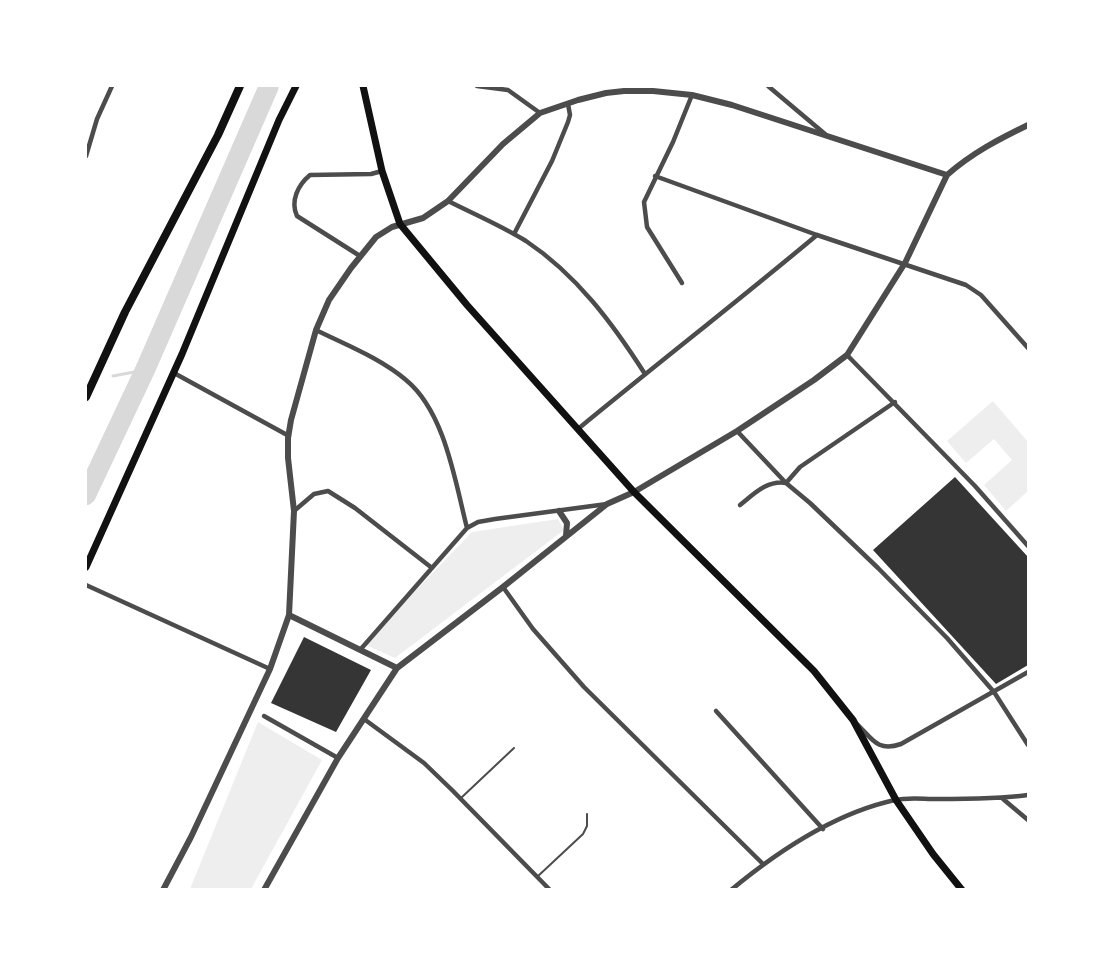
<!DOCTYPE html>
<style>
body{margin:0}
#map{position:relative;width:1114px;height:975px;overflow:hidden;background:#fff;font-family:"PT Sans",sans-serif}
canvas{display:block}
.frame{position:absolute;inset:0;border:87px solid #fff;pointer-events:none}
</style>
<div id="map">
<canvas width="1114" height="975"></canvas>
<div class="frame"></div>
</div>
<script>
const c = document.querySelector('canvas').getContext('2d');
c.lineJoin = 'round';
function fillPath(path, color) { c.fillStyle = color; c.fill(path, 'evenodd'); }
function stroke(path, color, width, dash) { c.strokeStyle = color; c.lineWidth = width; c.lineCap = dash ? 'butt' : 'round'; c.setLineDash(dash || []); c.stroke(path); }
fillPath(new Path2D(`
 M993,401l35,41v49l-22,20 -22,-26 28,-25 -18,-21 -28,24 -19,-22z
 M558,519l6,11 -169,128 -31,-14 108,-112z
 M258,722l64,38 -71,129h-61z`), '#eee');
stroke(new Path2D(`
 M113,376l32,-6`), '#d9d9d9', 3);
stroke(new Path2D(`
 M86,495l59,-125 124,-284`), '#d9d9d9', 20);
fillPath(new Path2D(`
 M955,477l73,80v108l-32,19 -123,-134z
 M304,637l67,33 -35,62 -65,-29z`), '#353535');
stroke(new Path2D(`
 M461,798l53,-50
 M537,877l46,-43 4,-8v-12`), '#4c4c4c', 2);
stroke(new Path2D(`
 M477,86l31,4 32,23
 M768,86l57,48
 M86,156l11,-37 15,-33
 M655,176l162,59 149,50 15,10 47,53
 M448,201c26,13 54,25 78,40 51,34 87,83 119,133
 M514,234l38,-73 16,-39 2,-7 -2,-11
 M360,256l-63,-40c-7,-15 1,-31 13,-41l61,-1 11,-3
 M682,283l-35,-56 -3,-25 29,-60 19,-47
 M316,330c30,15 64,28 90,50 39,32 49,101 61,148
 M847,355l128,131 53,60
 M174,373l115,63
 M578,429c79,-65 160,-128 239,-194
 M737,431l49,52 24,20 68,65 69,70 47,54 34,53
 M740,505c14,-11 27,-25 46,-22l14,-16 95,-65
 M294,511l20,-17 14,-3 27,17 77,60
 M86,585l184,84
 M503,587l30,42 51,58 179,177
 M360,650l107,-122 11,-6 17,-3 112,-15
 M716,711l107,118
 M264,716l74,42
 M364,719l60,44 28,27 98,100
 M858,725c15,15 20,27 43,19l127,-72
 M1003,799l25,21
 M731,890c47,-39 104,-77 164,-90 13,-3 28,-1 42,-1 30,0 61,0 91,-4`), '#4c4c4c', 4.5);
stroke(new Path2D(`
 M559,511l8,12 -1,13
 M289,615l108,53
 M163,890l28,-53 79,-168 19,-54 5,-104 -6,-53v-20l3,-18 25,-90 13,-30 22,-32 25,-31 16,-10 31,-9 25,-17 55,-57 37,-31 38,-13 28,-7 18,-2h29l39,4 40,10 215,70
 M264,890l74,-132 59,-90 106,-81 104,-83 27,-12 103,-61 77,-51 33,-25 58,-92 42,-88c25,-22 52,-36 81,-50`), '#4c4c4c', 6);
stroke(new Path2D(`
 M363,86l19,85 18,53 67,81 167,187 180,179 39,49 43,80 37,54 29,36
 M86,567l96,-213 97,-234 17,-34`), '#111', 7);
stroke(new Path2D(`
 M86,397l39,-85 93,-177 22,-49`), '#111', 8);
</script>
